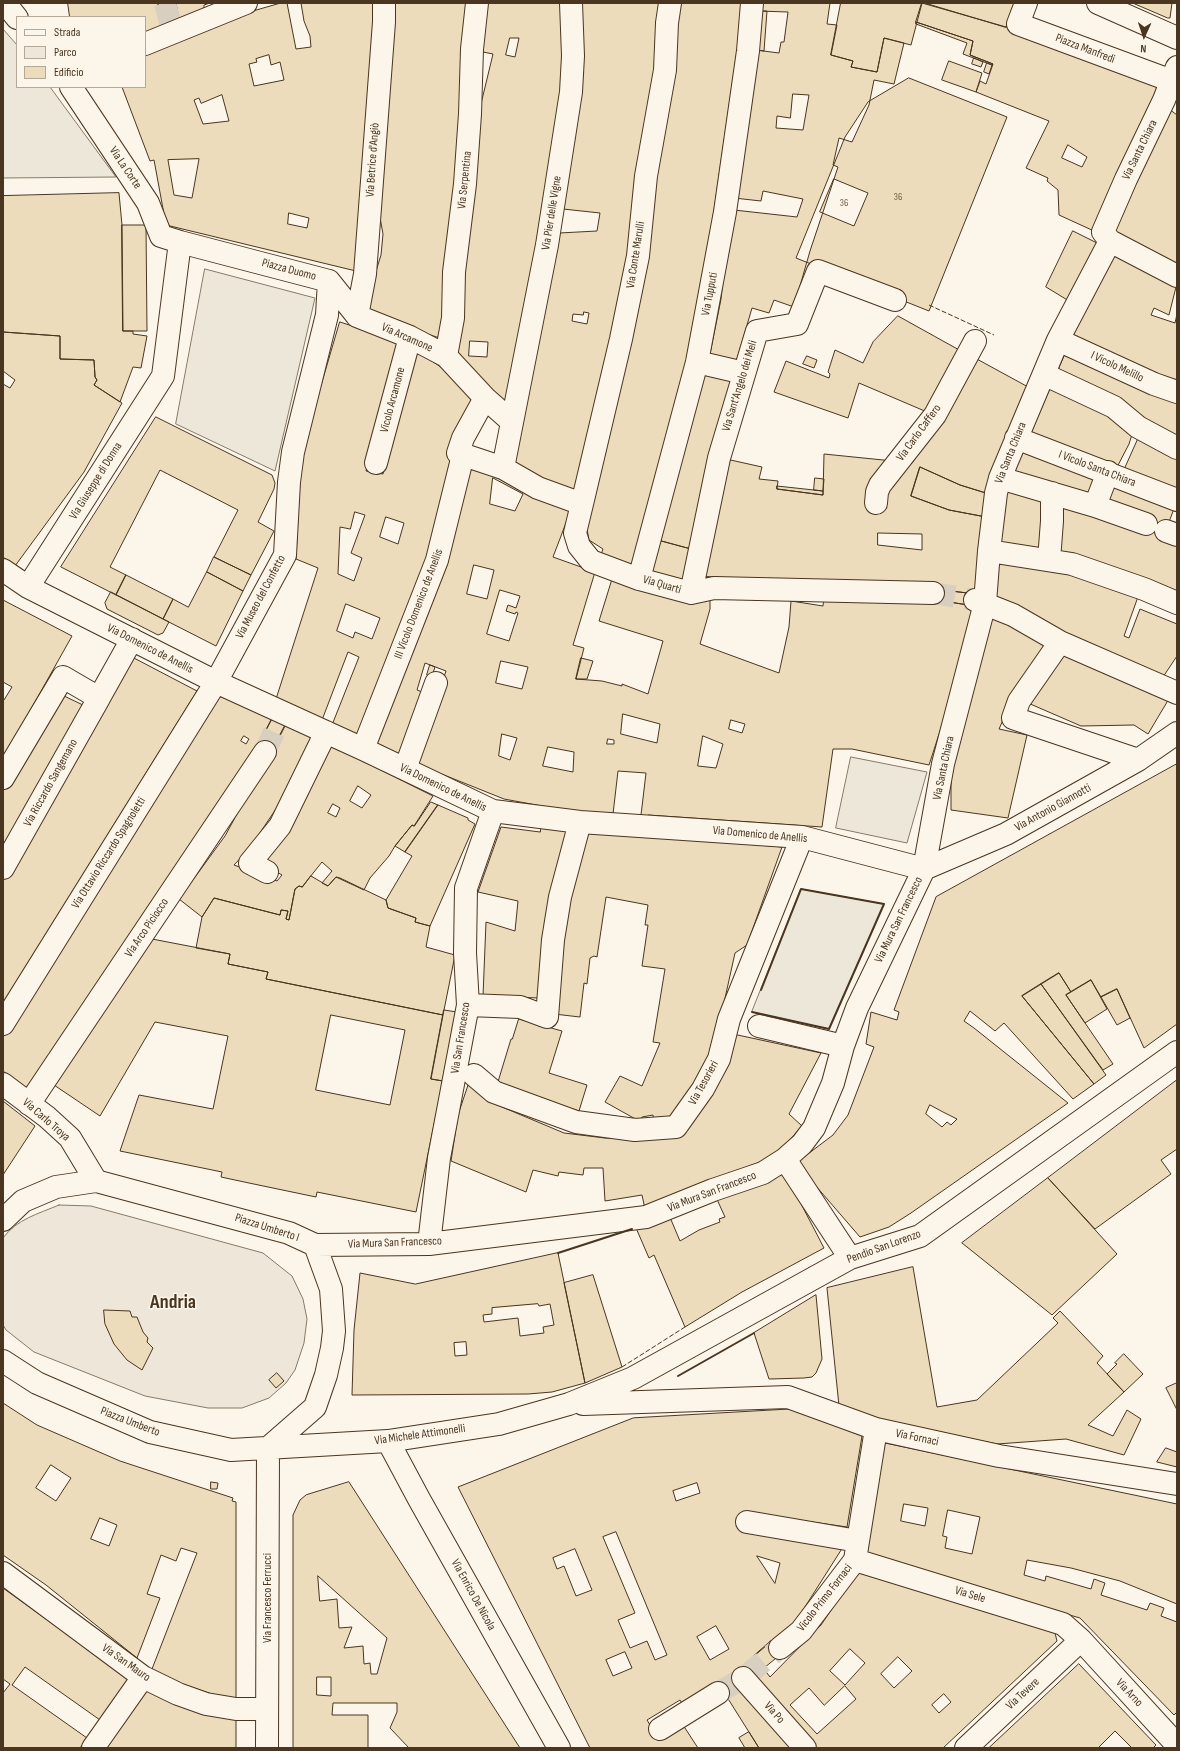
<!DOCTYPE html>
<meta charset="utf-8">
<style>
body{margin:0}
#map{position:relative;width:1180px;height:1751px;overflow:hidden;background:#fbf6e9;font-family:"Sofia Sans Condensed",sans-serif}
canvas{display:block}
.frame{position:absolute;inset:0;border:4px solid #4a3520;pointer-events:none}
.legend{position:absolute;left:16px;top:16px;width:130px;height:72px;box-sizing:border-box;background:#fbf6e9;border:1px solid #b4a999;margin:0;padding:5px 7px;list-style:none;font-size:12px;color:#4a3520}
.legend li{display:flex;align-items:center;gap:8px;height:20px}
.legend b{width:20px;border:1px solid #b4a999}
.north{position:absolute;left:1124px;top:16px;width:40px;height:40px;-webkit-text-stroke:3px #fbf6e9;paint-order:stroke;rotate:183deg;font-size:11px;font-weight:700;line-height:16px;text-align:center;color:#4a3520}
.north::after{content:'';display:block;margin:auto;width:14px;height:18px;background:#4a3520;clip-path:polygon(50% 0,100% 100%,50% 72%,0 100%)}
</style>
<div id="map">
<canvas width="1180" height="1751"></canvas>
<div class="frame"></div>
<ul class="legend">
<li><b style="height:5px;background:#fbf6e9"></b>Strada</li>
<li><b style="height:11px;background:#ede6d9"></b>Parco</li>
<li><b style="height:11px;background:#ecdcbc"></b>Edificio</li>
</ul>
<div class="north">N</div>
</div>
<script>
const c = document.querySelector('canvas').getContext('2d');
c.lineJoin = 'round';
function fillPath(path, color) { c.fillStyle = color; c.fill(path, 'evenodd'); }
function stroke(path, color, width, dash) { c.strokeStyle = color; c.lineWidth = width; c.lineCap = dash ? 'butt' : 'round'; c.setLineDash(dash || []); c.stroke(path); }
function label(font, color, halo, rows, align = 'center') {
  c.font = font + ' "Sofia Sans Condensed",sans-serif'; c.lineWidth = 3; c.setLineDash([]); c.textBaseline = 'middle'; c.strokeStyle = halo; c.fillStyle = color; for (const [text, x, y, turn = 0] of rows) {
    c.save(); c.translate(x, y); c.rotate((+turn || 0) * Math.PI / 180); c.textAlign = isNaN(turn) ? turn : align; if (halo) c.strokeText(text, 0, 0); c.fillText(text, 0, 0); c.restore();
  }
}
const green = new Path2D(`
 M59,1205l32,1 172,47 29,23 11,23 4,20 -3,24 -9,27 -9,13 -17,15 -27,10h-34l-63,-12 -111,-44 -28,-22 -3,-5v-87c14,-19 35,-24 56,-33z`);
fillPath(green, '#ede6d9');
stroke(green, '#887966', 1);
const parking = new Path2D(`
 M3,29l14,16v42h33l66,90 -113,1z
 M205,269l110,29 -40,173 -99,-47z
 M851,757l76,15 -20,71 -71,-15z
 M801,889l83,15 -55,125 -77,-17z`);
fillPath(parking, '#ede7d9');
stroke(parking, '#887966', 1);
const building = new Path2D(`
 M68,3h90l6,25 -19,5v-16h-75z
 M158,3h18l3,16 -15,9z
 M176,3h34l-6,2v4l-25,10z
 M281,3h6l9,46 15,-2 -1,-11 -6,-15 -3,-18h75l-20,268 -190,-46 -12,-65 -4,1 -28,-74h23v-35l108,-41zM269,55l2,10 9,-3 4,18 -30,6 -5,-22 8,-2 -1,-3zM222,95l7,26 -26,3 -9,-24 5,-2 2,5zM199,159l-7,39 -18,-3 -6,-35zM289,213l20,5 -2,10 -19,-4z
 M390,3h78l-25,336 -66,-21 -9,-10 4,-24 9,-29 2,-21 -4,-22z
 M486,3h79v62l-55,342 -53,-51 23,-248 13,-54 -15,-3zM510,38h9l-4,19 -9,-2zM470,341l18,1 -1,15 -18,-1z
 M578,3h84l-3,49 -28,190 -55,256 -69,-34 52,-231 38,-2 3,-18 -37,-4zM584,312l5,1 -2,11 -15,-3 1,-7 10,1z
 M676,3h68l-47,325 -61,243 -36,-14 3,-8 -14,-9 -4,-22z
 M759,3h71l-3,21 10,1 -6,30 22,6 -2,6 26,5 7,-34 20,5 -10,41 -20,-4 -5,25 -17,37 -13,-4 -6,27 5,2 -28,84 -16,56 -20,-7 -5,13 -17,-5 -17,58 -26,-7 12,-60 6,-56 7,-33 63,7 6,-18 -40,-8 -2,10 -27,-3 22,-148 23,3 2,-11h3l4,-30 -30,-1zM793,94l16,1 -6,35 -27,-2 1,-12 13,2z
 M841,3h81l-11,42 -27,-7 -7,34 -26,-5 2,-6 -22,-6z
 M922,3l84,24 154,58 -66,146 -35,-16 -1,-25 -11,-9 1,-3 -22,-10 23,-47 -73,-29 4,-11 6,3 7,-20 -23,-9 3,-14 -57,-19zM1068,145l19,12 -5,10 -20,-9z
 M925,3h90l-9,24z
 M1133,3h39l-2,15h-2z
 M758,11h9l-3,40 -8,-1z
 M916,22l57,19 -3,14 23,9 -1,1 -29,-11 4,-11 -51,-19z
 M974,58l9,4 -2,5 -9,-3z
 M949,61l33,12 -6,19 -34,-12z
 M987,63l5,2 -3,9 -5,-2z
 M909,78l98,39 -78,194 -133,-53 49,-121 23,-35z
 M1169,109l8,6v153l-64,-33z
 M834,179l34,14 -14,33 -34,-14z
 M119,193l3,32 1,106h10v3l14,2 -6,32 -8,-1 -13,35 -26,-17 3,-5 -2,-3 -1,-17 -34,-1v-23l-57,-4v-136z
 M122,225h24l1,106h-24z
 M1073,231l26,13 -30,57 -23,-14z
 M1118,250l59,33 -8,32 -15,-7 -3,7 24,8 2,-9v72l-109,-49 23,-47z
 M898,316l63,35 -34,61 -68,-29 -11,35 -74,-26 12,-31 43,17 1,-4 -2,-2 7,-22 28,13 10,-21z
 M340,322l61,20 -19,60 -16,69 17,3 32,-124 38,25 23,25 -53,174 -64,164 -27,-13 27,-68 -11,-5 -26,68 -46,-21 42,-131 -22,-9 5,-105zM355,512l10,3 -14,38 11,5 -8,23 -16,-7 2,-47 10,2zM386,517l18,6 -6,21 -18,-7zM346,604l34,14 -8,21 -17,-7 -2,6 -16,-7z
 M3,332l57,4v23l34,1 1,17 2,3 -3,5 28,18 -38,69 -69,94 -12,-9v-173l7,4 5,-8 -12,-9z
 M1067,350l110,49v95l-55,-20 21,-47 -8,-2 -6,19 -14,27 -86,-33z
 M807,356l10,4 -3,8 -11,-4z
 M975,358l55,30 -41,106 -29,-9 -40,-18 -9,29 38,14 37,7 -10,77 -42,-5 -187,-9 -46,-4 25,-117 36,8 -3,12 19,2 -1,8 46,6 1,-41 69,7 -22,46 16,1 -6,-14 20,-25 11,-6zM878,533l44,1v16l-44,-5z
 M700,369l32,6 -41,174 -37,-10z
 M156,417l116,58 3,8 -1,6 -16,33 16,9 -23,44 -37,-18 24,-47 -78,-40 -50,97 16,8 -10,20 -55,-28z
 M1022,446l153,60 -9,24 -38,-17 -117,-40z
 M468,462l104,45 -19,50 42,15 -22,73 11,3 -8,31 26,2 20,5v-2l26,10 15,-53 -64,-20 13,-42 98,20v10l-10,35 79,29 10,-46 2,-26 32,5 1,-10 107,3 43,7 -33,122 -12,37 -77,-16h-19l-11,78 -174,-12v2l-7,-2 5,-42 -28,-2 -5,43 -44,-3 -65,-12 -90,-36 32,-92 -21,-8 -8,27 8,3 -22,65 -31,-14zM493,478l30,16 -8,17 -25,-7zM474,565l20,5 -7,29 -20,-5zM500,590l20,6 -4,12 -8,-3 -2,6 9,3 1,-2 2,1 -9,28 -22,-7zM501,661l27,6 -6,22 -26,-6zM623,714l37,10 -3,19 -36,-9zM731,720l14,4 -3,9 -13,-4zM502,734l15,4 -7,22 -11,-4zM703,736l20,8 -7,24 -18,-2zM608,739l6,1v4h-7zM548,747l26,5 -1,20 -30,-6z
 M920,467l40,18 29,9 -3,23 -37,-7 -38,-14z
 M815,478l9,1 -1,12 -9,-1z
 M777,486l46,5v4l-46,-6z
 M1003,492l40,2 3,60 -49,-4z
 M1057,498l120,39v57l-125,-37z
 M654,539l37,10 -9,37 -37,-13z
 M997,555l142,39 -15,42 5,2 11,-29 37,15v32l-14,21 -170,-76z
 M214,557l37,18 -8,16 -36,-19z
 M207,572l36,19 -27,55 -53,-27 10,-20 15,8z
 M126,575l47,24 -10,20 -47,-24z
 M934,589l42,5 -2,12 -43,-7z
 M111,592l58,30 -6,11 -5,2 -51,-26 -2,-6z
 M3,600l69,36 -69,123v-59h1l8,-13 -9,-5z
 M993,615l59,28 -39,55 -14,31 28,6 -19,83 -57,-8v-40z
 M1061,649l109,48 -22,37 -14,-9 -53,1 -53,-23z
 M132,657l65,34 -194,312v-122z
 M581,658l12,3 -6,18h-11z
 M430,665l5,2 -3,9 -5,-1z
 M62,695l23,11 -82,144v-61z
 M219,696l54,21 -18,34 -228,339 -24,-19v-35zM244,736l5,3 -3,5 -5,-3z
 M273,717l13,7 -15,30 -16,-3z
 M286,724l31,14 -39,68 -29,43 -15,16 43,16 5,-6 -21,-12 66,-120 106,53 -19,30 -2,-1 -17,21 -6,10 -19,22 -6,12 -28,-13 -8,9 -6,-3 10,-12 -10,-9 -20,25 -3,-1 -4,3 -6,31 -3,-1 2,-8 -7,-1 -1,5 -66,-17 -12,19 -23,-18 46,-63zM358,786l13,9 -9,13 -12,-7zM333,804l7,4 -4,9 -8,-4z
 M1177,764v260l-33,24 -27,-59 -16,8 -10,-17 -20,12 -12,-19 -37,23 72,88 -21,15 -69,-76 -9,8 -25,-20 -6,10 10,7 94,75 -157,110 -22,14 -29,10 -64,-74 37,-28 15,-20 26,-68 -8,-3 5,-32 26,8 2,-8 -5,-2 42,-113zM930,1105l13,7 14,7 -6,6 -4,-3 -5,5 -16,-13z
 M431,802l7,3 -33,47 -10,-6 17,-21 2,1z
 M438,805l30,13v2l7,4 -45,102 -15,-4 1,-4 -28,-10 -2,-8 26,-44 -7,-4z
 M541,826l30,3 -31,169 -57,-2 3,-74 29,9 3,-30 -40,-9 23,-65 39,5z
 M587,829l195,18 -35,98 -12,8 -23,104 -39,63 -19,4 -1,-9 -11,2 -3,4 -34,-19 15,-26 22,10 18,-43 -7,-1 12,-73 -23,-3 6,-41h-3l3,-20 -42,-8 -9,60 -3,-1 -4,2 -3,26 -3,-1 -4,34 -26,-3 10,-101z
 M311,876l17,10 8,-9 4,1 46,22 2,8 28,10 -1,4 15,4 -4,21 29,8 -12,60 -172,-35 -5,-1 2,-7 -40,-8 2,-10 -34,-6 6,-31 12,-19 66,17 1,-5 7,1 -2,8 3,1 6,-31 4,-3 3,1z
 M152,939l78,15 -2,10 40,8 -2,7 5,1 172,35 -12,64 12,2 -27,131 -99,-20 -1,5 -67,-14 -28,-6 1,-5 -102,-21 19,-56 74,14 15,-73 -73,-14 -55,94 -49,-33zM331,1015l74,15 -15,75 -74,-15z
 M1059,973l12,19 -5,3 47,69 -10,6 -62,-86z
 M1091,980l16,29 -22,14 -19,-28z
 M1041,984l65,91 -12,9 -72,-88z
 M1117,989l13,29 -13,7 -16,-28z
 M444,1010l13,2 -14,69 -12,-2z
 M519,1019l43,12 -13,42 38,12 -8,26 -82,-26 14,-46h1z
 M733,1034l88,19 -32,61 13,12 -30,34 -12,2 -68,25 -47,22 -3,-14 -37,6 -2,-33h-19l-1,7 -24,-3 -1,4 -25,-6 -7,22 -75,-31 7,-46 10,-30 2,-1 25,20 69,29 41,5 37,1 73,-50z
 M1177,1080v69l-16,11 10,14 -76,55 -47,-51z
 M3,1101l32,25 -32,49z
 M785,1173l39,75 -82,44 -57,35 -31,-72 -5,3 -13,-30 33,-13 11,26 19,-11 21,-8 -1,-3 6,-2 -10,-22z
 M1048,1178l69,76 -65,61 -90,-72z
 M558,1253l27,130 -33,9 -24,2 -176,1 2,-65 6,-57 55,11zM538,1304l1,2 11,-2 4,21 -11,2 1,6 -24,3 -2,-18 -34,4 -1,-7 9,-1v-6zM466,1342l1,13 -12,1 -1,-13z
 M913,1267l24,140 40,-7 81,-77 -5,-5 7,-7 43,45 -6,7 27,29 -36,33 25,11 14,-26 14,9 -17,36 -58,-16 -69,5 -96,-19 -33,-9 -29,-10 -12,-118z
 M593,1275l29,92 -37,16 -21,-100z
 M816,1295l6,64 -6,14 -4,4 -8,1 -35,1 -15,-46z
 M104,1310l26,1 2,6h5l6,15 5,6 -1,4 6,6 -11,22 -15,-10 -13,-16 -9,-20z
 M1124,1354l19,20 -19,18 -17,-18 10,-10 -2,-1z
 M277,1373l7,8 -8,7 -7,-8z
 M1177,1383v27l-11,-22z
 M3,1403l34,22 83,36 113,37 -1,3 4,1v200l-54,-18 -30,-15 45,-116 -16,-5 -5,13 -15,-6 -14,39 13,4 -23,60 -91,-73 -43,-30zM51,1465l20,13 -15,23 -20,-13zM100,1518l17,7 -8,21 -18,-7z
 M792,1409l70,27 -15,91 -105,-15 -2,19 103,16 -47,74 -42,35 16,21 51,-52 38,-56 196,64 2,8 -114,107h-184l-39,-62 -35,22 -5,-8 -33,20 12,20 24,-15 15,23h-108l-132,-261 175,-69zM697,1483l3,10 -24,8 -3,-10zM616,1532l51,123 -12,5 -8,-19 -17,7 -12,-28 17,-7 -32,-76zM575,1549l17,41 -16,6 -12,-30 -7,3 -4,-11zM757,1556l23,7 -5,20zM716,1626l13,23 -19,11 -13,-23zM850,1649l15,14 -20,22 -15,-14zM625,1652l7,16 -19,8 -7,-16zM898,1657l14,14 -18,17 -13,-14zM845,1686l11,13 -39,35 -27,-29 19,-17 15,17zM944,1694l7,8 -12,11 -7,-8z
 M885,1443l292,61v100l-57,-23 -49,-13 -44,-8 -3,15 21,6 1,-5 45,13 3,-10 11,4 -4,12 46,15 3,-7 14,5 -3,8 16,6v90l-3,3 -94,-97 -214,-62zM904,1504l24,4 -3,18 -24,-5zM948,1510l32,7 -8,37 -27,-6 2,-11 -4,-1z
 M1166,1448l11,4v15l-20,-5z
 M211,1482l7,1 -1,6h-6z
 M349,1482l171,266h-111l-19,-20 7,-16v-9h-64l-1,12h36v33h-75v-233l7,-15 6,-5zM318,1576l69,62 -10,36h-6l-1,-11 -6,1 -1,-18 -19,2 8,-21 -13,1 -2,-29 -17,2zM317,1677h14v19l-14,-1z
 M3,1588l126,91 -29,41 -75,-53 -13,18 75,53 -7,10h-77v-55l7,-9 -7,-5z
 M771,1641l10,13 -17,14 -10,-12z
 M1079,1664l77,81 -3,3h-21l-17,-17 -17,17h-109z
 M146,1691l90,24v33h-130z
 M749,1732l10,16h-14l-6,-10z`);
fillPath(building, '#ecdcbc');
stroke(building, '#4a3520', 1);
stroke(new Path2D(`
 M165,3l6,23
 M933,593l42,7
 M265,752l18,-40
 M718,1693l25,-15 37,-30`), '#d8cfc1', 22, [22, 11]);
const minor = new Path2D(`
 M5,3l12,15
 M1026,3l-8,21 154,57
 M1098,3l79,35
 M145,44l101,-41
 M71,87l77,116 13,33 19,6
 M1110,241l67,35
 M329,281l28,35 53,21 36,19 39,42
 M357,316l8,-42 19,-252v-19
 M1058,340l96,44 23,8
 M446,356l7,-38 1,-46 11,-88 5,-70 2,-65 5,-46
 M697,362l47,11
 M1043,376l9,2 62,29 24,20 39,21
 M511,421l-26,-23 -22,40 -5,15 45,15 44,-223 24,-153 2,-36 -2,-53
 M1016,438l161,62
 M376,463l34,-126
 M503,468l35,20 44,16 -7,29 4,13 12,15 48,18 52,14 23,-5 219,5
 M1000,478l95,28 51,18
 M876,503l1,-11 3,-7 55,-70 40,-74
 M582,504l39,-165 17,-83 8,-80 19,-106 2,-47 3,-20
 M1095,506l13,-34
 M1166,531l11,4
 M989,551l83,13 72,25 33,14
 M1049,560l3,-39v-28
 M3,570l25,17 188,95 147,67 130,62 87,11 222,15 122,32
 M639,579l58,-217 28,-150 23,-161 4,-48
 M691,593l28,-135 38,-127 40,-7 21,-53 77,29
 M975,600l38,15 47,27 117,51
 M1060,642l-41,59 -6,17 125,42
 M363,749l74,-189 26,-105
 M405,769l31,-86
 M3,778l60,-101 36,21 33,-59
 M3,868l96,-170
 M924,869l82,-35 132,-74 39,-27
 M267,872l-17,-9 30,-37 46,-94
 M468,1005l52,2 27,10 6,-77 7,-43 20,-75
 M3,1024l213,-342 69,-127 4,-73 4,-30 34,-137 2,-34 -149,-39 -17,134 -135,211
 M759,1026l84,20
 M474,1075l20,17 82,30 59,8 41,-3 27,-38 16,-30 10,-40 73,-182
 M3,1084l44,33 23,21 26,43
 M29,1104l236,-352
 M785,1159l65,99
 M3,1220l20,-19 33,-14 40,-6 193,52 26,12 16,44 3,42 -2,17 -6,27 -11,32 -47,41
 M429,1244l10,-86 29,-153 -3,-52 1,-65 27,-77
 M315,1245l114,-1 217,-27 67,-27 50,-17 22,-14 17,-15 12,-16 19,-45 10,-37 14,-38 67,-139 19,-105 42,-161 4,-52 7,-58 4,-15 58,-138 52,-99 -7,-9 23,-53 38,-79 13,-33
 M3,1361l34,22 113,49 81,18 157,-9 111,-17 70,-20 64,-26 217,-120 70,-22 257,-184
 M583,1404l205,-7 88,32 123,27 178,28
 M388,1441l31,58 140,249
 M747,1522l111,19
 M855,1560l208,64 18,16 96,105
 M3,1573l140,104 35,17 28,10 30,5h31
 M780,1648l21,-17 54,-71 21,-131
 M743,1678l62,70
 M660,1729l58,-36
 M93,1748l50,-71
 M267,1748l1,-300
 M966,1748l115,-108`);
stroke(minor, '#4a3520', 24);
stroke(minor, '#fbf6e9', 22);
stroke(new Path2D(`
 M929,305l65,30
 M622,1367l63,-40`), '#4a3520', 1, [5, 2]);
stroke(new Path2D(`
 M752,1012l77,17 55,-125 -83,-15 -40,101
 M558,1253l74,-24
 M678,1376l76,-43`), '#4a3520', 2);
label('10px', '#725f47', null, [
 ["36",898,197],
 ["36",844,203]
]);
label('12px', '#4a3520', '#fbf6e9', [
 ["Piazza Manfredi",1085,49,21],
 ["Via Santa Chiara",1140,150,-64],
 ["Via Betrice d'Angiò",373,160,-86],
 ["Via La Corte",125,168,56],
 ["Via Serpentina",465,180,-84],
 ["Via Pier delle Vigne",552,213,-81],
 ["Via Conte Marulli",636,255,-81],
 ["Piazza Duomo",289,270,15],
 ["Via Tupputi",710,294,-79],
 ["Via Arcamone",407,338,24],
 ["I Vicolo Melillo",1117,367,25],
 ["Via Sant'Angelo dei Meli",740,386,-73],
 ["Vicolo Arcamone",393,400,-75],
 ["Via Carlo Caffero",919,433,-54],
 ["Via Santa Chiara",1011,453,-68],
 ["I Vicolo Santa Chiara",1097,469,21],
 ["Via Giuseppe di Donna",96,481,-58],
 ["Via Quarti",662,585,16],
 ["Via Museo del Confetto",261,597,-62],
 ["III Vicolo Domenico de Anellis",419,604,-69],
 ["Via Domenico de Anellis",150,649,27],
 ["Via Santa Chiara",944,768,-78],
 ["Via Riccardo Sangemano",51,783,-61],
 ["Via Domenico de Anellis",443,788,26],
 ["Via Antonio Giannotti",1053,808,-29],
 ["Via Domenico de Anellis",760,835,5],
 ["Via Ottavio Riccardo Spagnoletti",109,853,-58],
 ["Via Mura San Francesco",899,920,-64],
 ["Via Arco Piciocco",147,928,-56],
 ["Via San Francesco",461,1038,-81],
 ["Via Tesorieri",704,1083,-61],
 ["Via Carlo Troya",46,1120,41],
 ["Via Mura San Francesco",712,1192,-21],
 ["Piazza Umberto I",267,1228,18],
 ["Via Mura San Francesco",395,1243,-2],
 ["Pendio San Lorenzo",884,1247,-20],
 ["Piazza Umberto",130,1422,21],
 ["Via Michele Attimonelli",420,1435,-8],
 ["Via Fornaci",917,1438,12],
 ["Via Enrico De Nicola",473,1595,61],
 ["Via Sele",970,1595,17],
 ["Via Francesco Ferrucci",268,1598,-90],
 ["Vicolo Primo Fornaci",825,1598,-52],
 ["Via San Mauro",126,1663,35],
 ["Via Arno",1129,1693,47],
 ["Via Tevere",1023,1694,-43],
 ["Via Po",774,1713,49]
]);
label('bold 20px', '#4a3520', '#fbf6e9', [
 ["Andria",173,1303]
]);
</script>
